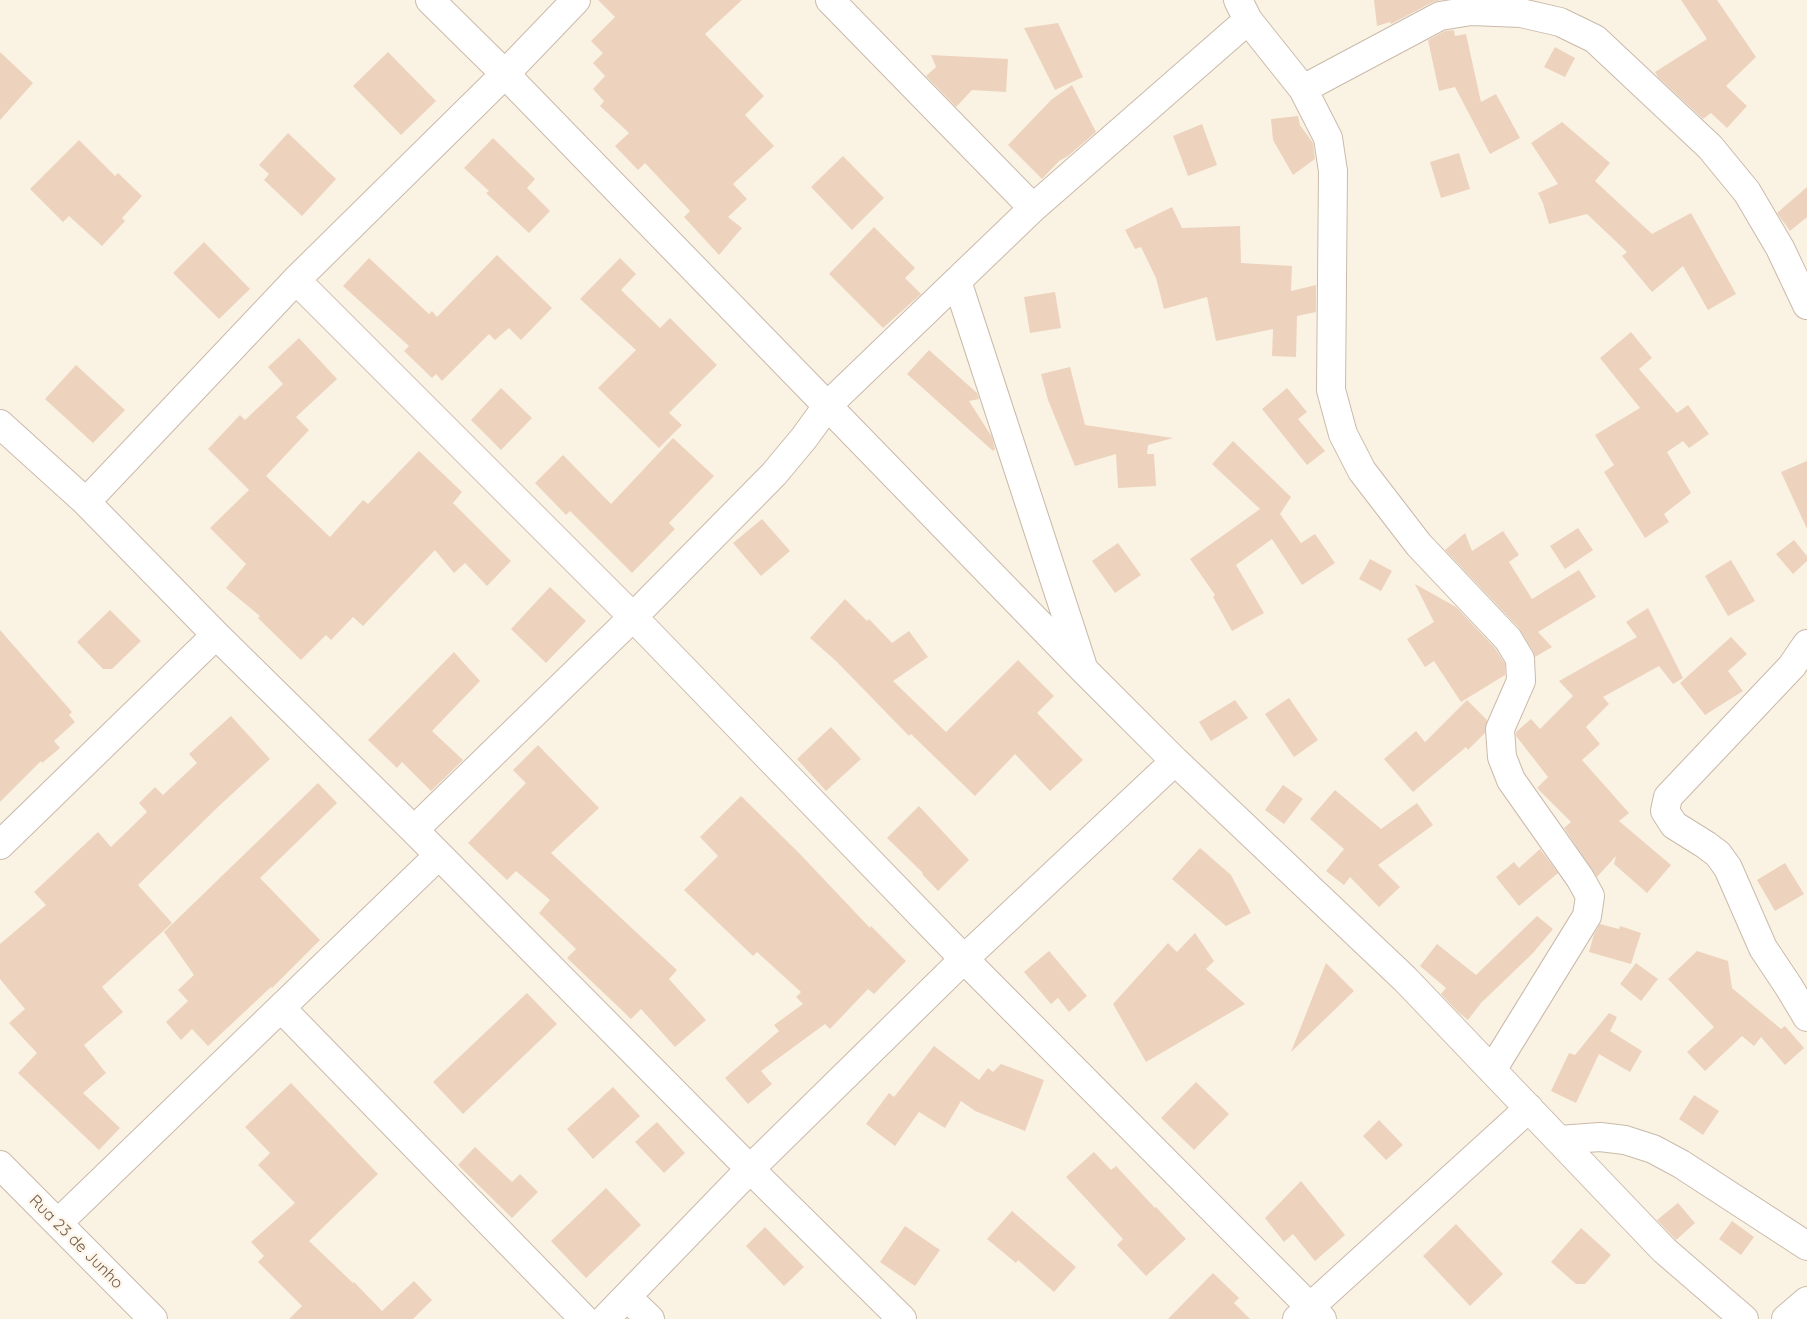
<!DOCTYPE html>
<style>
body{margin:0}
canvas{display:block;background:#faf2e3}
</style>
<canvas width="1807" height="1319"></canvas>
<script>
const c = document.querySelector('canvas').getContext('2d');
c.lineJoin = 'round';
function fillPath(path, color) { c.fillStyle = color; c.fill(path, 'evenodd'); }
function stroke(path, color, width, dash) { c.strokeStyle = color; c.lineWidth = width; c.lineCap = dash ? 'butt' : 'round'; c.setLineDash(dash || []); c.stroke(path); }
function label(font, color, halo, rows, align = 'center') {
  c.font = font + ' Quicksand,sans-serif'; c.lineWidth = 5; c.setLineDash([]); c.textBaseline = 'middle'; c.strokeStyle = halo; c.fillStyle = color; for (const [text, x, y, turn = 0] of rows) {
    c.save(); c.translate(x, y); c.rotate((+turn || 0) * Math.PI / 180); c.textAlign = isNaN(turn) ? turn : align; if (halo) c.strokeText(text, 0, 0); c.fillText(text, 0, 0); c.restore();
  }
}
fillPath(new Path2D(`
 M598,0h144l-37,34 59,62 -19,19 29,31 -41,38 14,15 -19,18 14,11 -23,27 -35,-38 6,-6 -45,-48 -7,7 -23,-24 14,-13 -29,-27 4,-5 -11,-12 12,-13 -12,-13 10,-10 -12,-12 24,-24z
 M1374,0h67l-8,2 -42,22 -1,-2 -13,4z
 M1681,0h36l39,57 -30,29 21,20 -20,22 -16,-15 -8,6 -45,-42 -3,-5 52,-33z
 M1058,23l25,54 -28,13 -31,-62z
 M1454,30l1,6 11,-2 15,68 15,-8 24,44 -30,16 -35,-67 -16,4 -11,-51 17,-9z
 M1555,47l20,11 -10,19 -21,-10z
 M0,52l33,31 -33,37z
 M388,52l48,49 -35,34 -48,-49z
 M931,55l77,4 -2,33 -34,-2 -16,17 -30,-31 10,-9z
 M1072,85l24,47 -28,24 -9,5 -17,18 -34,-34 43,-45z
 M1298,116l2,9 13,18 2,16 -22,16 -20,-35 -2,-21z
 M1562,122l48,41 -15,18 57,53 39,-21 45,81 -28,16 -25,-44 -31,26 -30,-36 5,-4 -40,-38 -38,10 -6,-21 -5,-10 20,-9 -27,-41z
 M1202,124l15,41 -29,11 -15,-40z
 M288,133l48,46 -34,37 -38,-36 5,-6 -10,-9z
 M493,138l42,41 -8,9 23,23 -21,22 -43,-40 3,-2 -25,-23z
 M79,140l36,36 3,-3 24,23 -20,22 3,3 -23,25 -33,-30 -6,6 -33,-33z
 M1459,153l11,36 -29,9 -11,-36z
 M843,156l41,42 -32,32 -41,-43z
 M1807,187v30l-17,14 -13,-18z
 M1172,207l10,21 58,-2 1,37 51,3 -1,25 25,-6v27l-19,4 -1,41 -24,-1 1,-27 -57,12 -9,-44 -43,12 -8,-31 -15,-31 -6,2 -10,-19z
 M874,227l41,41 -10,10 16,16 -38,34 -54,-54z
 M204,242l46,47 -31,30 -46,-46z
 M497,255l55,53 -31,32 -12,-12 -14,12 -6,-6 -47,47 -6,-7 -4,4 -28,-27 5,-5 -66,-60 26,-28 60,56 3,-3 5,6z
 M620,258l16,16 -15,16 39,38 10,-10 47,47 -48,48 13,12 -23,23 -61,-60 38,-38 -56,-51z
 M1055,292l6,36 -31,5 -6,-36z
 M1631,332l21,26 -13,11 38,44 11,-8 21,29 -20,14 -6,-7 -16,11 24,41 -27,21 5,8 -24,16 -41,-66 10,-7 -19,-30 45,-27 -40,-50z
 M299,338l38,41 -41,38 13,13 -43,46 64,61 33,-37 5,4 51,-53 43,41 -9,11 58,58 -24,25 -22,-23 -11,10 -19,-23 -72,76 -10,-9 -22,23 -5,-5 -25,25 -43,-42 2,-2 -34,-28 20,-24 -36,-36 39,-38 -41,-41 32,-34 5,5 38,-36 -15,-17z
 M929,350l48,43 2,6 -10,2 23,36 3,12 -2,2 -86,-77z
 M76,365l49,45 -32,33 -48,-44z
 M1070,367l15,58 88,13 -25,7 -1,9h7l2,32 -38,2 -2,-34 -41,12 -27,-66 -7,-26z
 M501,388l31,30 -31,32 -30,-30z
 M1287,388l20,24 -9,7 27,32 -18,14 -45,-56z
 M673,438l41,38 -45,47 6,6 -43,44 -62,-62 -4,4 -31,-32 28,-28 48,49z
 M1233,441l58,56 -11,17 21,29 14,-9 20,29 -33,22 -30,-46 -36,26 28,48 -32,18 -19,-34 2,-2 -25,-36 70,-50 -48,-45z
 M1807,461v68l-26,-57z
 M762,519l28,32 -29,25 -28,-33z
 M1578,528l15,22 -28,19 -15,-23z
 M1503,531l16,24 -10,7 23,37 47,-29 17,27 -58,35 14,15 -17,10 -2,-6 -14,-23 -74,-78 20,-17 7,18z
 M1794,540l13,16v5l-14,13 -17,-20z
 M1118,543l23,32 -26,18 -23,-32z
 M1370,559l22,12 -11,20 -22,-12z
 M1731,560l24,41 -27,15 -23,-40z
 M1415,584l41,23 39,41 10,16v11l-44,27 -27,-41 -9,6 -18,-28 27,-17z
 M550,587l36,34 -40,42 -35,-34z
 M845,599l22,22 2,-2 23,24 17,-12 19,26 -35,24 53,51 72,-72 36,36 -17,17 46,47 -33,31 -35,-37 -40,42 -64,-62 -2,2 -73,-75 -26,-23z
 M1648,608l35,70 -10,6 -14,-18 -56,31 6,7 -23,23 14,17 -18,16 47,53 -10,8 52,44 -24,28 -33,-29 2,-8 -19,21 -33,-49 7,-6 -34,-34 11,-11 -32,-41v-4l15,-13 9,10 33,-33 -14,-15 78,-44 -11,-15z
 M110,610l31,31 -29,28h-9l-26,-27z
 M0,630l72,82 -3,3 6,7 -21,19 6,7 -18,15 -1,-2 -41,41z
 M1731,637l16,17 -19,17 15,20 -38,24 -25,-32z
 M454,652l26,29 -48,50 31,29 -32,31 -29,-29 -5,6 -29,-28z
 M1289,698l29,42 -24,17 -29,-43z
 M1235,700l13,18 -37,23 -12,-19z
 M1467,700l20,20 -2,13 -17,17 -2,-3 -53,45 -29,-33 32,-28 9,11z
 M231,716l39,43 -51,47 -81,79 34,38 -70,64 21,25 -39,33 22,28 -23,20 37,35 -21,22 -81,-77 19,-20 -28,-30 16,-14 -25,-30v-35l46,-39 -12,-13 64,-60 13,15 36,-35 -8,-9 16,-16 8,8 34,-32 -8,-9z
 M831,727l30,32 -35,32 -29,-32z
 M538,745l61,63 -48,45 126,117 -8,9 37,41 -31,27 -34,-38 -10,10 -64,-61 9,-9 -37,-36 11,-13 -34,-29 -9,9 -39,-37 58,-60 -13,-13z
 M318,783l19,20 -77,75 60,62 -48,48 -1,-1 -63,59 -16,-17 -11,11 -15,-18 22,-21 -10,-11 16,-15 -30,-43z
 M1283,785l20,14 -19,25 -19,-14z
 M1335,790l46,39 36,-26 16,22 -55,40 22,22 -21,20 -29,-30 -6,8 -18,-14 18,-22 -34,-30z
 M741,796l58,57 71,75 1,-2 35,35 -32,33 -6,-5 -38,40 -5,-5 -64,47 11,13 -24,20 -23,-26 54,-47 -5,-6 29,-21 -7,-7 5,-5 -44,-40 -4,4 -69,-66 34,-34 -18,-19z
 M919,806l50,54 -31,31 -16,-17 1,-1 -36,-35z
 M1200,848l31,27 20,38 -25,13 -54,-47z
 M1540,849l18,24 -39,33 -23,-29 18,-15 5,6z
 M1785,863l19,31 -29,17 -18,-31z
 M1537,916l16,13 -20,24 -52,50 -13,17 -10,-8 -17,-18 5,-6 -26,-22 17,-22 39,31z
 M1600,924l19,5 1,-3 21,7 -10,31 -42,-12 5,-18z
 M1195,933l19,28 -8,8 39,35 -99,58 -33,-58 55,-61 9,9z
 M1049,951l38,45 -18,16 -11,-14 -7,6 -27,-32z
 M1697,951l31,10 4,27 49,41 4,-3 19,22 -19,17 -24,-28 -7,9 -12,-10 -37,35 -18,-19 27,-25 -46,-48z
 M1326,963l28,28 -63,61z
 M1636,963l22,16 -17,22 -21,-17z
 M527,993l30,31 -94,90 -30,-32z
 M1609,1013l8,4 -7,14 32,20 -12,21 -31,-18 -23,49 -25,-12 18,-38 6,2z
 M934,1046l45,34 9,-12 5,4 8,-8 43,16 -19,51 -50,-20 -14,-10 -16,27 -26,-16 -24,34 -29,-22 23,-31 5,4z
 M1196,1082l33,32 -35,36 -33,-32z
 M291,1083l87,91 -69,67 44,42 1,-1 28,29 32,-30 18,19 -19,19h-124l13,-13 -44,-44 6,-6 -13,-14 44,-39 -37,-38 12,-12 -25,-26z
 M613,1087l27,29 -47,43 -26,-30z
 M1694,1095l25,16 -16,24 -24,-16z
 M1379,1120l24,25 -17,15 -23,-24z
 M657,1122l28,31 -21,20 -29,-31z
 M475,1147l37,35 8,-8 18,18 -26,26 -54,-53z
 M1094,1152l17,18 5,-4 39,42 1,-1 30,32 -40,37 -29,-31 6,-6 -57,-62z
 M1301,1181l44,54 -30,26 -22,-27 -9,8 -19,-24z
 M606,1188l35,37 -55,53 -35,-37z
 M1678,1203l17,20 -19,17 -19,-20z
 M1012,1211l64,56 -22,25 -36,-32 -2,3 -29,-24z
 M1732,1221l22,16 -13,18 -22,-16z
 M1456,1224l47,50 -33,32 -47,-50z
 M905,1226l35,24 -25,36 -35,-24z
 M765,1227l39,40 -20,19 -38,-40z
 M1581,1228l30,27 -26,29h-9l-25,-22z
 M1213,1273l26,25 -5,5 16,16h-82z`), '#edd3bd');
const street = new Path2D(`
 M430,0l75,74 579,596 91,91 230,218 259,271 80,69
 M830,0l203,208
 M1238,0l10,20 55,69 25,49 5,33 -2,219 12,44 19,37 57,74 89,94 12,20 1,22 -21,48 2,28 9,23 69,98 10,18 -3,20 -95,154
 M1303,89l137,-73 31,-5 50,2 39,9 35,17 115,108 37,45 33,56 27,57
 M296,280l337,337 331,342 358,360
 M957,281l125,383
 M0,424l86,78 130,133 198,195 336,339 152,150
 M86,502l210,-222 209,-206 71,-74
 M1807,644l-15,22 -124,131 -3,14 9,14 32,20 12,9 10,14 35,80 26,39 18,30
 M414,830l219,-213 141,-143 30,-36 24,-33 205,-197 215,-188
 M0,845l216,-210
 M281,1008l303,311
 M1559,1140l41,-3 25,3 28,9 28,15 126,82
 M0,1165l153,154
 M58,1223l380,-367
 M627,1297l23,22
 M605,1319l145,-150 214,-210 211,-198
 M1297,1319l232,-211
 M1786,1319l21,-18`);
stroke(street, '#cabaab', 30);
stroke(street, '#fff', 28);
label('16px', '#705a4c', '#fdf6e9', [
 ["Rua 23 de Junho",76,1242,45]
]);
</script>
